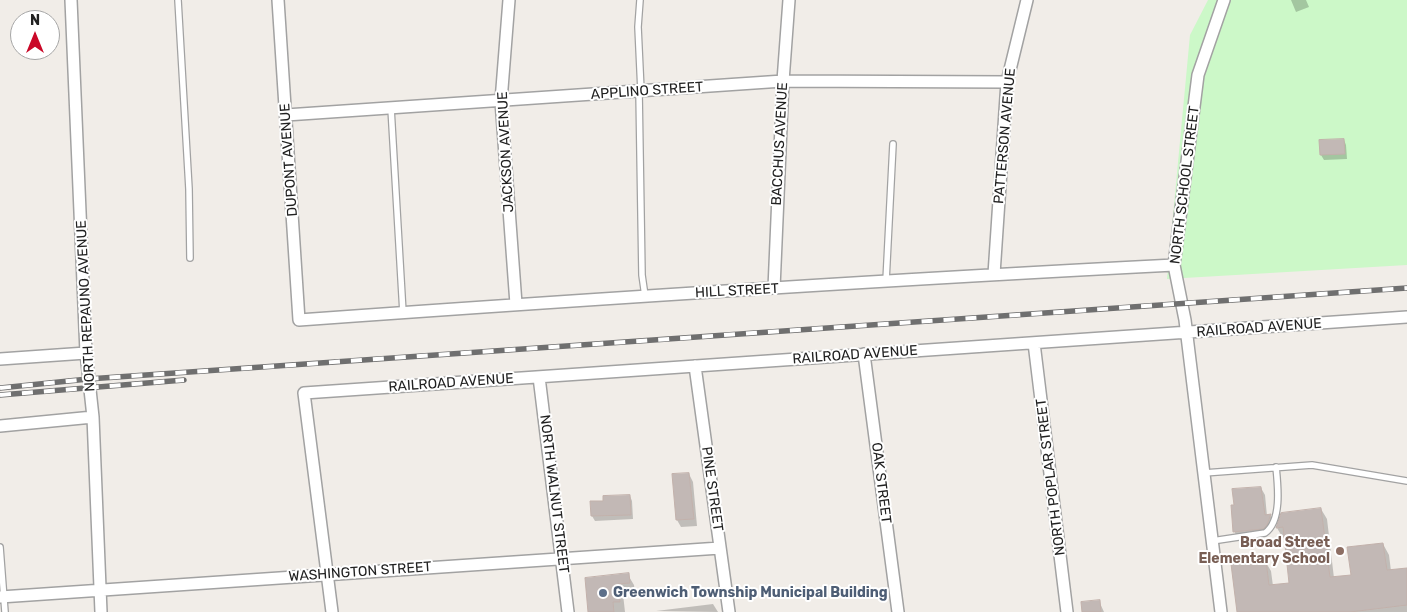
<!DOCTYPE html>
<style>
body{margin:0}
#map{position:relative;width:1407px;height:612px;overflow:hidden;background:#f1ede8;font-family:Rubik,sans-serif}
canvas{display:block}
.north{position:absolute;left:10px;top:10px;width:50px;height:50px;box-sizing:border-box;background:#fff;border:1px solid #a6a6a6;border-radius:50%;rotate:0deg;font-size:14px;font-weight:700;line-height:20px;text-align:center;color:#212121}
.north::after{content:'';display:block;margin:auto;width:18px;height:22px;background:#ca0828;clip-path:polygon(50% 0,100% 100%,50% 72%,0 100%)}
</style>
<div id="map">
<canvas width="1407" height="612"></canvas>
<div class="north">N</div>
</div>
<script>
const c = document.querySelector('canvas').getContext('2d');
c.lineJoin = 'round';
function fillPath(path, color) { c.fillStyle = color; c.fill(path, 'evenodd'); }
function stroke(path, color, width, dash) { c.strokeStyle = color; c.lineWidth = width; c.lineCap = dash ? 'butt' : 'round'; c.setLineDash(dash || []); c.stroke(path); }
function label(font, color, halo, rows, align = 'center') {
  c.font = font + ' Rubik,sans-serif'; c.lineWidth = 4; c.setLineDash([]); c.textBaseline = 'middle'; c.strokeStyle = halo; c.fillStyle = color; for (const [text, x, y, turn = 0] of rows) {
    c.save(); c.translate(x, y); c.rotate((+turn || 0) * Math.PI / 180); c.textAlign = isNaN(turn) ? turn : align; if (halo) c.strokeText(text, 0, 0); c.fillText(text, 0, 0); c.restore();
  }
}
fillPath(new Path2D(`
 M1208,0h199v265l-240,14 23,-244z`), '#ccf8c8');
fillPath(new Path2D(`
 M1291,0h15l3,7 -13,5z
 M1344,140l2,5 1,14 -23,1 -3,-5z
 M689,474l4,8 4,44 -16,1 -4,-7z
 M1261,488l4,7 2,21 3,-1 4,7 -8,13 -28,3 -4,-7z
 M630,496l2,5 1,18 -38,2 -3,-5 13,-14z
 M1321,509l6,10 7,59 18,-2 31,-32 6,11 2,16 16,-2v43h-169l27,-51 6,10 2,15 18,-2 -6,-47 -2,1 -6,-10z
 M628,575l6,10 1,8 -12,1 2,18h-35l-4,-33z
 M1099,601l5,11h-21z
 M713,604l5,8 -62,-1z`), '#0003');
const building = new Path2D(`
 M1344,139l1,15 -25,1 -1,-15z
 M689,473l5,46 -18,1 -4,-46z
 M1261,487l4,28 6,-1 -4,11 -4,4 -30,3 -2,-27h3l-2,-16z
 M630,495l1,20 -40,1 -1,-15h13v-5z
 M1321,508l9,69 21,-2 -4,-28 36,-4 4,27 20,-2v37l-57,7h-113l-6,-48 35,-4 3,25 20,-2 -6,-56 -7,1 5,-15z
 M629,573l1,10 -12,1 2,18h-7l1,10h-26l-3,-34z
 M1100,600l1,12h-19l-1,-10z`);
fillPath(building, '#c2b8b5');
stroke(building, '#c2b1ab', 1);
const lane = new Path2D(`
 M178,0l11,189 1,69
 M640,0l-2,27 3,64
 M639,91l3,184 3,21
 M391,108l12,205
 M886,281l7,-137
 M1204,473l108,-8 95,16
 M1212,541l53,-8c17,-12 13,-47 11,-66
 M0,547l5,65`);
const street = new Path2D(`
 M71,0l15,353 7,64 8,195
 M278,0l21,320c292,-21 583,-40 875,-55
 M509,0l-8,101 15,203
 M286,115l497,-34 224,1
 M994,274l13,-192 20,-82
 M774,288l9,-207 6,-81
 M1034,343l33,269
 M864,354l34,258
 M0,359l86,-6
 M695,366l34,246
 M539,377l29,235
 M0,426l93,-9
 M0,597l720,-49
 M332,612l-28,-219 1103,-76
 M1221,612l-36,-292 -11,-55 24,-190 26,-75`);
stroke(lane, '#a2a2a2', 8);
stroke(street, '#a2a2a2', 14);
stroke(lane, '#fff', 5.5);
stroke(street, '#fff', 11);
const rail = new Path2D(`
 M0,388l88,-9 1319,-91
 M0,395l184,-15`);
stroke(rail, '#6f6f6f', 5.5);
stroke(rail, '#fff', 4, [11]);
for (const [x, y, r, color] of [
 [1340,551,5,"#8d6e63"],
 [603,593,5,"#5c6f8a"]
]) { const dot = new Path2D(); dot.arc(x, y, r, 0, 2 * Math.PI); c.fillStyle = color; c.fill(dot); stroke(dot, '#fff', 2); }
label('14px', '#212121', '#fff', [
 ["APPLINO STREET",647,91,-4],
 ["PATTERSON AVENUE",1005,136,-85],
 ["BACCHUS AVENUE",780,144,-87],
 ["JACKSON AVENUE",506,152,-93],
 ["DUPONT AVENUE",289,160,-94],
 ["NORTH SCHOOL STREET",1185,185,-83],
 ["HILL STREET",737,291,-3],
 ["NORTH REPAUNO AVENUE",86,306,-93],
 ["RAILROAD AVENUE",1259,328,-4],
 ["RAILROAD AVENUE",855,355,-4],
 ["RAILROAD AVENUE",451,383,-4],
 ["NORTH POPLAR STREET",1051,477,-97],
 ["OAK STREET",881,483,83],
 ["PINE STREET",712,489,82],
 ["NORTH WALNUT STREET",554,494,83],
 ["WASHINGTON STREET",360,572,-4]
]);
label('bold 14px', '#785e54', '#fff', [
 ["Broad Street",1330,543],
 ["Elementary School",1330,559]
], 'right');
label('bold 14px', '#4e5e75', '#fff', [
 ["Greenwich Township Municipal Building",613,593]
], 'left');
</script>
